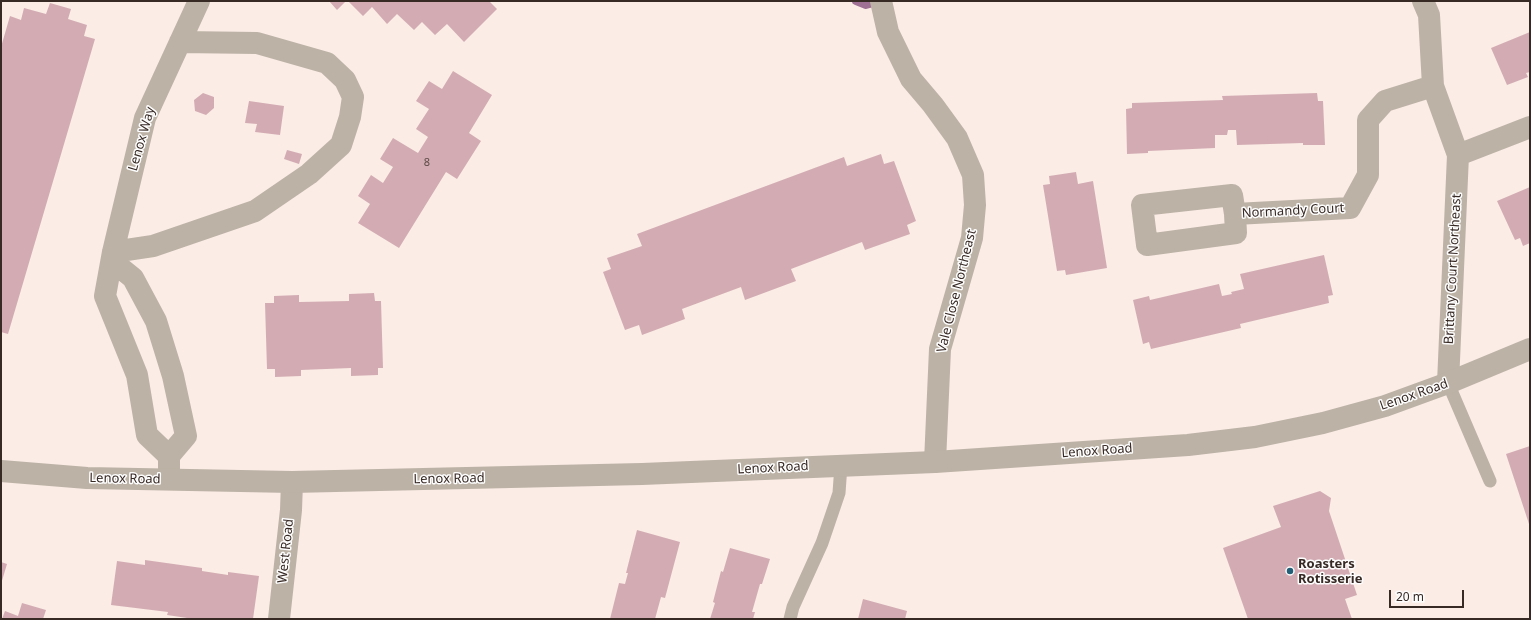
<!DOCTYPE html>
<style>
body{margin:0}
#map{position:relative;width:1531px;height:620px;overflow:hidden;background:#fbece6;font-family:"Noto Sans",sans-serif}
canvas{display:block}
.frame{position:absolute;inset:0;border:2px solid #372924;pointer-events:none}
.scale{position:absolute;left:1389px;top:590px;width:75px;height:18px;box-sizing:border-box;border:2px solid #372924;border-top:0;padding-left:5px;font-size:12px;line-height:14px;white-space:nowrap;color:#372924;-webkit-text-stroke:3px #fdfdfd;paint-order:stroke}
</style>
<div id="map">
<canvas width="1531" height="620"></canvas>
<div class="frame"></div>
<div class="scale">20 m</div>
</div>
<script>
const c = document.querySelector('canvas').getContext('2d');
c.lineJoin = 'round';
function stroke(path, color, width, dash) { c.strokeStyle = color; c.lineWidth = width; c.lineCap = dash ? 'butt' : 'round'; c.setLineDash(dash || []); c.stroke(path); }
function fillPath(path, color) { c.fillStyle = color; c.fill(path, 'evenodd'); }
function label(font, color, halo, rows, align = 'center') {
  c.font = font + ' "Noto Sans",sans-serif'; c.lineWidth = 3; c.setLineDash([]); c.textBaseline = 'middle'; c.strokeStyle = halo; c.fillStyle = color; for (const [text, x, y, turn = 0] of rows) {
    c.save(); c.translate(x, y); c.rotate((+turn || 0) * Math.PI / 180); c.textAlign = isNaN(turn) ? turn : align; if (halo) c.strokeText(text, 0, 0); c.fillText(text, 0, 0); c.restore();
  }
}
stroke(new Path2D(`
 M856,1l10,4 15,-4`), '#9f7094', 8);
fillPath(new Path2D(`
 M329,1h17l-9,9z
 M348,1h141l8,8 -33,33 -17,-18 -12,11 -13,-13 -8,8 -17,-16 -10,10 -15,-17 -9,9z
 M50,3l21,6 -3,10 19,6 -3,11 11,3 -87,295 -7,-2v-285l9,-31 11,4 3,-12 22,6z
 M1530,32v40l-4,1 2,4 -21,8 -16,-37z
 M453,71l39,24 -23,38 12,8 -24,38 -11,-7 -47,76 -41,-25 12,-19 -12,-8 13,-21 12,8 10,-16 -13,-8 13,-21 25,15 10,-16 -12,-8 13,-20 -13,-8 13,-20 13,8z
 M203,93l11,4v11l-8,7 -11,-4 -1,-11z
 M1317,93l1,8h5l2,44h-22v-2l-66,2 -1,-15h-8l-1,5h-12v13l-67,3v2l-21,1 -1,-45 6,-1v-5l91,-3 -1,-4z
 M249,101l35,5 -4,29 -25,-3 2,-8 -12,-1z
 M287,150l15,4 -3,10 -15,-5z
 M881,154l3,10 10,-3 22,60 -9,4 3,9 -45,16 -3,-8 -71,27 5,12 -51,19 -4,-13 -59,22 3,10 -43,16 -3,-10 -14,5 -22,-58 8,-3 -4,-11 35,-12 -5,-12 207,-77 3,9z
 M1076,172l2,12 15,-3 14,87 -41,7 -1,-5 -8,1 -14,-86 7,-1 -1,-8z
 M1530,187v56l-7,3 -3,-8 -5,2 -18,-39z
 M1324,255l9,40 -5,1 1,7 -89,21 1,4 -90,21 -2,-7 -6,2 -10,-44 16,-4 1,4 69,-16 3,12 10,-2 -1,-2 13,-3 -4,-15z
 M374,293l1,8h6l2,67h-5v7l-27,1v-8l-50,2v6l-26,1v-8h-8l-2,-66h9v-7l25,-1v7l50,-1v-7z
 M1530,446v81l-24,-73z
 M1320,491l11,7 -2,13 28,84 -12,4 7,20h-104l-25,-71 58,-21 -8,-21z
 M637,530l43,12 -15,56 -4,-1 -6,22h-45l9,-36 6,1 3,-11h-2z
 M730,548l40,11 -8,25h-2l-8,28h3l-2,7h-43l5,-16 -2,-1 8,-31 2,1z
 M145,560l57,8v3l26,4v-3l31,4 -6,43h-59l-27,-4 1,-3 -57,-7 6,-44 28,4z
 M1,562l6,2 -6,20z
 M863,599l44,12 -2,8h-47z
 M22,603l24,7 -3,9h-41l3,-8 13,5z`), '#d3acb3');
stroke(new Path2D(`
 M1448,383l42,98
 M790,619l3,-12 29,-64 17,-50 2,-28`), '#bcb2a5', 13);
stroke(new Path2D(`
 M881,1l7,31 23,47 22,26 24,33 16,37 2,30 -3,33 -32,111 -5,113
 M1423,1l6,14 4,71 25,69 -10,228
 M1458,155l72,-28
 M1235,214l1,19 -89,12 -5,-40 90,-10 3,19 115,-6 18,-33v-55l17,-19 48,-15
 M113,252l40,-6 102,-35 54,-37 32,-29 9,-28 3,-20 -8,-17 -18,-17 -70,-20 -77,-1
 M112,261l21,17 23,43 17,55 13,60 -17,20v15
 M169,456l-22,-21 -10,-60 -32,-79 8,-44 32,-134 54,-117
 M279,619l12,-109 1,-28`), '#bcb2a5', 22);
stroke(new Path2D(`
 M1,471l86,7 205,4 350,-8 293,-12 253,-17 67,-8 68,-14 62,-17 63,-23 82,-34`), '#bcb2a5', 22);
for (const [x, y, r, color] of [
 [1290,571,4,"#235f76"]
]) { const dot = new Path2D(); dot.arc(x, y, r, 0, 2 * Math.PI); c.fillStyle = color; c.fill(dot); stroke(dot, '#fdfdfd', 1.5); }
label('11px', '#5e4a48', null, [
 ["8",427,163]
]);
label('13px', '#372924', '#fdfdfd', [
 ["Lenox Way",142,139,-74],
 ["Normandy Court",1293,211,-3],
 ["Brittany Court Northeast",1453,269,-87],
 ["Vale Close Northeast",957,291,-76],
 ["Lenox Road",1414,395,-19],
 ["Lenox Road",1097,451,-4],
 ["Lenox Road",773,468,-3],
 ["Lenox Road",125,479,1],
 ["Lenox Road",449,479,-1],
 ["West Road",286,551,-84]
]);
label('bold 13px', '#372924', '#fdfdfd', [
 ["Roasters",1298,564],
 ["Rotisserie",1298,579]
], 'left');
</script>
